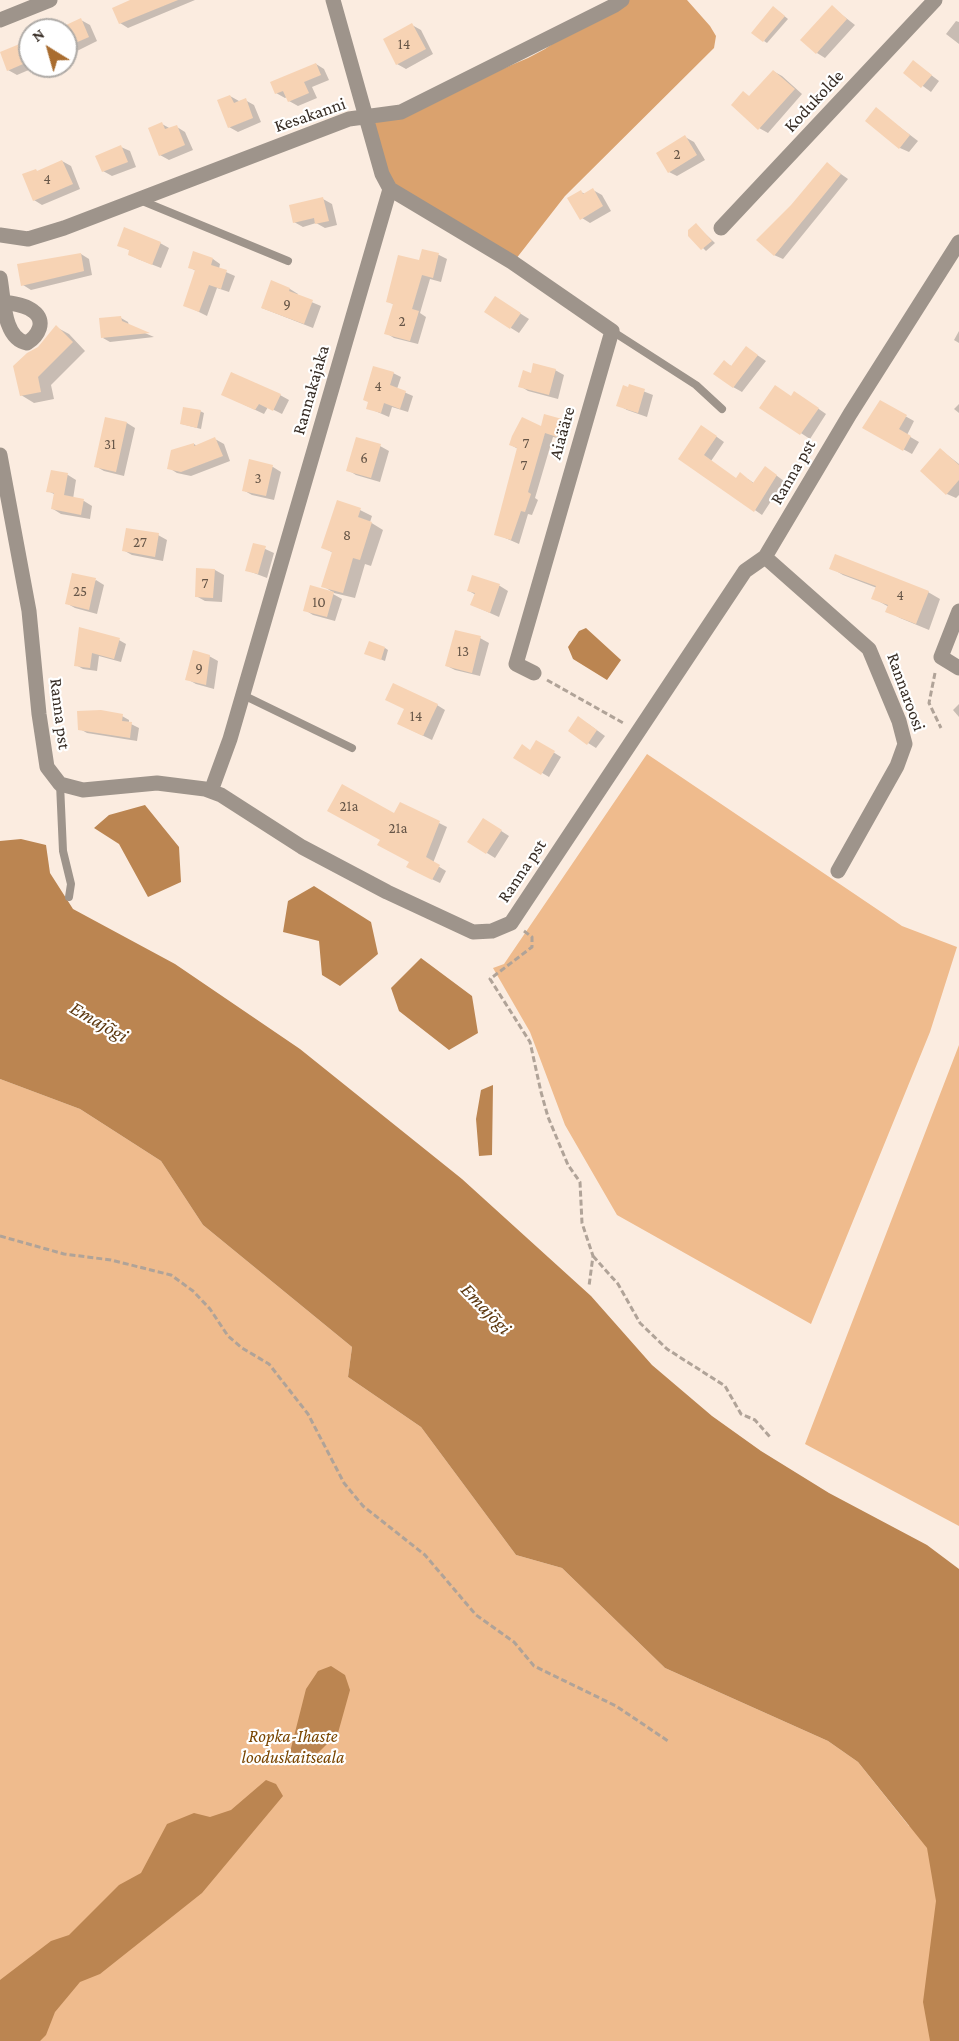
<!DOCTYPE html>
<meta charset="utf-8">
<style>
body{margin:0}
#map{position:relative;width:959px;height:2041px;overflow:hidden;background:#fbece0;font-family:"Crimson Pro",serif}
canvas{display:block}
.north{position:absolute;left:18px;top:18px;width:60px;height:60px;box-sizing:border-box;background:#fff;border:2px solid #afaba7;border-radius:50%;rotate:323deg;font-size:16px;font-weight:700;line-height:24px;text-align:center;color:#362c24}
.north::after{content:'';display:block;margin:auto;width:21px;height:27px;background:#a96d30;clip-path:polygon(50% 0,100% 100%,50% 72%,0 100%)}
</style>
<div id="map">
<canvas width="959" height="2041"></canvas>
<div class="north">N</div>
</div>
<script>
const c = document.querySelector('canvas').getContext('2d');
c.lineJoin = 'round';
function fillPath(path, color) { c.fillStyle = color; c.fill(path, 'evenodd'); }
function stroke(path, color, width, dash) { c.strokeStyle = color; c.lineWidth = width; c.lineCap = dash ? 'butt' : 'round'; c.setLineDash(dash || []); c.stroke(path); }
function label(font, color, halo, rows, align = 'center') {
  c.font = font + ' "Crimson Pro",serif'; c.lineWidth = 4.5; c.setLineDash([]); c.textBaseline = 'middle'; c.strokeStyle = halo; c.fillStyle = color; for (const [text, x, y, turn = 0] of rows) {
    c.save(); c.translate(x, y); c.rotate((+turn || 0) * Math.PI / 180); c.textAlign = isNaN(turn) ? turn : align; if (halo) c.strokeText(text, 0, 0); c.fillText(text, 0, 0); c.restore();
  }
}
fillPath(new Path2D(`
 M647,754l255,172 55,21 -27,85 -119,292 -194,-109 -52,-90 -35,-93 -37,-64 11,-4z
 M959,1045v481l-154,-82z
 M0,1079l80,30 81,52 42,64 149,122 -4,30 73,50 95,128 46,13 103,100 163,73 30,21 51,64 50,-9v224h-959z`), '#efbb8d');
fillPath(new Path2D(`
 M617,0h70l23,26 6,10 -2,12 -149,148 -53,68 -124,-78 -20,-60 160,-68 17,-9z`), '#daa26e');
fillPath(new Path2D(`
 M586,628l35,32 -14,20 -34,-21 -5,-12 11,-16z
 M145,805l34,42 2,35 -33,15 -29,-53 -25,-16 15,-13z
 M21,839l25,6 4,28 23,36 102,55 125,85 162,130 129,117 61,69 60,51 49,35 68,42 98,52 32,24v472h-29l-7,-39 13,-101 -9,-53 -69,-86 -30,-21 -163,-73 -103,-100 -46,-13 -95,-128 -73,-50 4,-30 -149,-122 -42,-64 -81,-52 -80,-30v-238z
 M314,886l57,36 7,32 -38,32 -18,-11 -3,-34 -36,-9 5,-31z
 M421,958l51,38 6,37 -29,17 -50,-39 -8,-23z
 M493,1085l-1,70 -13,1 -3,-37 5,-29z
 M331,1666l14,9 5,15 -12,43 -19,19 -21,10 -9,-6 17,-67 12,-18z
 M266,1780l10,4 7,12 -81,97 -102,81 -20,8 -25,30 -9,23 -6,6h-40v-61l51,-39 18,-6 50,-50 22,-12 26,-49 27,-11 16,4 21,-7z`), '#bb8551');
fillPath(new Path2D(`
 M134,0h61l-67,28 -8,-5z
 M832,7l23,18 -30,33 -8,-5z
 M777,10l11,9 -21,24 -3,-2z
 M81,20l9,5 7,16 -20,10 -9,-5 -2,-16 -5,-1z
 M956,21l3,1v22l-13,-10z
 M412,25l9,5 12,24 -27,15 -9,-5z
 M22,45l8,4v17h8l-21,9 -9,-5z
 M914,62l25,19 -8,11 -26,-19z
 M316,64l8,5 5,11 -17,7 5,11 -19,8 -9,-5 -2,-4 -2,1 -9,-5z
 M773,71l9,5 20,18 -34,39 -9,-5 -15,-35 6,4z
 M230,96l9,5 6,-1 9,5 7,17 -23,10 -9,-5z
 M876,109l42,32 -9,11 -9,-4z
 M162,124l9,5 6,-2 8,5 8,18 -24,10 -9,-5z
 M685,137l9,5 11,18 -28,16 -8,-4z
 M121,147l9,4 6,16 -24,9 -9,-5z
 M62,161l9,5 9,23 -38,16 -8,-5 4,-28z
 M827,164l21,15 -65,80 -9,-4 18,-49z
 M593,190l9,5 9,16 -21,12 -8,-5 -1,-26 4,2z
 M323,199l9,5 5,21 -12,3 -9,-5 -13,4 -9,-5z
 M696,225l19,18 -9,8 -16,-16z
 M160,243l9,5 -8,20 -23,-9 -8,-4 1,-4 -12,-6z
 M423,250l16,5 8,4 -6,23 -11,-3 -10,34 6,4 -8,27 -24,-6 -8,-5 8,-28 -6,-4 32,-39z
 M81,254l8,5 3,16 -61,15 -8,-5z
 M213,259l7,5 -1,5 16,7 -6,16 -12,-4 -10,28 -22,-11 11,-34 -7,-4z
 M272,282l18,7 8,5 -1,2 24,10 -8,22 -51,-20z
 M504,303l25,16 -10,14 -8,-5z
 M121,318l7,4 1,4 25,11 -44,5 -7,-4z
 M56,327l13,7 16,17 -34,34 3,14 -20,4 -13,-8 18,-47z
 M959,331v12l-5,-3z
 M747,348l19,13 -24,31 -9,-5 -9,-25 9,5z
 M555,370l9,5 -6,24 -30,-8 -8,-5 12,-12z
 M393,373l8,4 -4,12 16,7 -5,16 -16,-5 -3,10 -21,-9z
 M630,386l23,9 -6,22 -20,-7 -9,-5z
 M280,395l9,5 -7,14 -14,-7 -4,7 -32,-15z
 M792,397l11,1 23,16 -16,25 -49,-32z
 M880,402l34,19 -7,14 12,7 -7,12 -48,-26z
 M959,404v9l-5,-4z
 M200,411l4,2 -3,16 -19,-5z
 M545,416l17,4 7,5 -4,15 -12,-3 -18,61 3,2 -6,15 -4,-1 -9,30 -23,-10 22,-85 -7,-4 31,-17z
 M106,419l21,4 8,5 -11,48 -20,-5 -9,-5z
 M710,432l14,10 -13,19 26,19 11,-1 7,5 18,-11 11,8 -22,34 -82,-57z
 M215,439l9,5 6,17 -39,15 -14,-3 -8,-5 3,-17 22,-7 3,2z
 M380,446l9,5 -9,31 -24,-7 -8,-5z
 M941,450l18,14v31l-3,3 -9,-4z
 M251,461l22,6 8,5 -7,28 -22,-5 -9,-5z
 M52,472l16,3 8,5 -3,19 11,2 8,5 -2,13 -29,-5 -8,-5 3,-14 -8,-4z
 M360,510l12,6 -2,6 13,8 -12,36 -6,-2 -10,34 -21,-5 -11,-7 10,-33 -10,-6z
 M158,535l9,5 -4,21 -31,-6 -9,-5z
 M254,544l20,9 -7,25 -21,-8z
 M831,568l97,24 12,7 -11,31 -29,-12 -13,-7 2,-4 -16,-9 4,-10 -34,-13z
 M198,570h17l9,5 -2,27 -17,-1 -9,-5z
 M473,577l27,9 8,5 -9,26 -27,-12 4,-10 -7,-4z
 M96,580l8,5 -7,29 -22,-6 -9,-5z
 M333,594l9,5 -7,22 -22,-6 -8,-5z
 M81,629l38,11 7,4 -5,18 -22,-6 -2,15 -14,-2 -7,-4z
 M480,638l9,5 -9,33 -25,-6 -8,-4z
 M385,648l3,2 -3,11 -15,-6z
 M209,656l9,5 -4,28 -18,-5 -9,-5z
 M959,704v13l-6,-7z
 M437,705l8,5 -13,30 -25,-12z
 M122,716l7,4v3l10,5 -2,13 -50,-8 -7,-4z
 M587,723l18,13 -9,12 -8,-5z
 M537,742l24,15 -12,20 -34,-20 16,-5z
 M395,815l44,8 8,4 -14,36 13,8 -6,12 -25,-12z
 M492,825l17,11 -14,22 -8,-5z`), '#0003');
fillPath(new Path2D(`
 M130,0h48l-59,24 -7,-16z
 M832,5l15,14 -31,35 -16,-14z
 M773,6l12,10 -22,26 -12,-9z
 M81,18l8,19 -23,10v-22z
 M412,23l14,26 -30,16 -13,-26z
 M22,43l8,18 -23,10 -7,-19z
 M913,60l19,15 -11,13 -18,-15z
 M316,63l5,12 -17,7 5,11 -21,9 -5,-11 -8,3 -5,-12z
 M773,70l22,19 -37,41 -27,-25 12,-14 6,5z
 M230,95l4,8 12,-5 7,20 -25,10 -11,-28z
 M876,107l34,28 -11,14 -34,-28z
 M162,122l3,7 12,-4 8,20 -26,11 -11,-28z
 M685,135l12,20 -29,18 -12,-20z
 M121,145l7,17 -26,10 -7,-16z
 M62,160l11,24 -40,17 -11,-27 14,-5 1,2z
 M827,162l14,12 -67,82 -18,-16 35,-35z
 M593,188l10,18 -23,14 -13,-22 14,-8 2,4z
 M323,197l6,24 -14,3 -1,-6 -21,5 -4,-18z
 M696,223l16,18 -11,9 -13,-14v-6z
 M124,227l37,15 -9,23 -24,-10 1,-5 -12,-4z
 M422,249l17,4 -6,25 -11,-3 -10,34 7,2 -9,30 -26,-7 9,-30 -7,-2 12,-47 21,5z
 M193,251l20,7 -2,7 16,5 -6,19 -12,-4 -10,27 -16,-6 12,-36 -7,-2z
 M81,253l3,18 -63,15 -4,-22z
 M271,280l19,8 -1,3 24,9 -9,24 -43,-16z
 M495,296l26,17 -11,16 -26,-17z
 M121,316l1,5 28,12 -49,5 -2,-20z
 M56,325l17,17 -35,35 3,15 -21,4 -7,-30 14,-13 11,-6z
 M746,346l12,9 -25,33 -20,-14 11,-14 7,6z
 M533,363l23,6 -7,26 -31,-8 5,-17 8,3z
 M373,366l21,6 -4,13 16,6 -6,18 -16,-6 -3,10 -15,-4 2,-7 -5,-2z
 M231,372l50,22 -8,17 -14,-7 -4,6 -34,-15z
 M629,384l16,5 -7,24 -22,-7 7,-21 5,2z
 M775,385l16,11 3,-5 25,17 -19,27 -41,-27z
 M880,400l27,15 -8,14 12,7 -8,15 -41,-23z
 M183,407l18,3 -4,18 -17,-4z
 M544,414l18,5 -5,18 -12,-4 -17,59 3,2 -6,18 -4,-1 -10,29 -17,-5 23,-87 -8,-3 3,-9 10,-19 19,9z
 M105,417l22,5 -11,50 -22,-5z
 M701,425l16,11 -13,19 32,23 4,-6 13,11 12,-17 12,9 -23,37 -76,-53z
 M215,437l8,19 -42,16 -14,-3 4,-19 23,-7v3z
 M356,437l25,7 -10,34 -25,-7z
 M940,448l19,17v15l-13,15 -26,-24z
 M249,459l24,6 -7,31 -24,-5z
 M51,470l17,3 -4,22 20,4 -3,16 -30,-6 3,-16 -8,-1z
 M337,500l24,8 -3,9 14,5 -12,38 -7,-2 -10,35 -22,-6 11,-35 -11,-4z
 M126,528l33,5 -4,24 -33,-6z
 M253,543l13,3 -8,28 -13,-3z
 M835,554l94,37 -13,33 -31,-12 3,-7 -17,-6 5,-13 -47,-17z
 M196,568l19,1 -2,29 -18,-1z
 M72,573l24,5 -7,32 -24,-6z
 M472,575l28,9 -10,29 -20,-8 5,-12 -8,-2z
 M310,585l24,7 -7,25 -24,-6z
 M79,627l41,11 -6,21 -22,-6 -2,15 -16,-2z
 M455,630l26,6 -9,37 -27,-7z
 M369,641l16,6 -4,13 -17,-6z
 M193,650l17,5 -4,30 -21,-5z
 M393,683l45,21 -15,32 -26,-12 7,-15 -19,-9z
 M101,710l22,4 -1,7 10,1 -2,16 -52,-8 -1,-19z
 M578,716l19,14 -10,15 -19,-14z
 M536,740l19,11 -14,24 -28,-17 9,-14 8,6z
 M342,784l52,29 6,-11 40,19 -14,36 14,8 -8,15 -26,-13 3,-5 -32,-17 3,-5 -53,-29z
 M483,818l19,12 -16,24 -19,-12z`), '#f7d3b4');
stroke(new Path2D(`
 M935,673l-6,30 12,25
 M547,680l78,44
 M524,931l8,6v10l-42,32 40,63 11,50 7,25 20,48 12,17 2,41 11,33 -4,30
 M0,1236l64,18 47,6 60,15 22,16 17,18 18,27 14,12 27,16 39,50 36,69 19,23 62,49 51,60 38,27 20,24 82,40 52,35
 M593,1256l25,28 22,39 27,26 58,37 16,28 14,6 16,18`), '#b0a398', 3, [6, 3]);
stroke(new Path2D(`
 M140,200l148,61
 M612,331l84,54 26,24
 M243,695l109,53
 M60,784l3,67 8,33 -2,13`), '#9e948b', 8);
stroke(new Path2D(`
 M0,20l50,-20
 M390,189l122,73 100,69 -96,333 18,9
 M721,228l214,-228
 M0,235l28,4 36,-11 285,-109 52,-7 214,-107 7,-5
 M0,278c4,20 3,61 27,65 11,-7 20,-22 6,-32 -7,-6 -19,-7 -28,-9
 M0,455l29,156 10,103 8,53 13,17 23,6 74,-7 48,6 16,6 81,52 85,45 86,40 19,-1 19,-8 234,-352 20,-14 85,-143 109,-172
 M765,557l104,92 30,72 6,23 -8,22 -59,105
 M959,611l-18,46 18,11
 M211,791l19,-52 160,-550 -8,-15 -49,-174`), '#9e948b', 15);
label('15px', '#665648', null, [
 ["14",404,44],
 ["2",677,154],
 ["4",47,179],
 ["9",287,304],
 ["2",402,321],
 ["4",378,386],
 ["7",526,443],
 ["31",110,444],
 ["6",364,458],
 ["7",524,465],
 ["3",258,478],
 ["8",347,535],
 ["27",140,542],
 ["7",205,583],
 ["25",80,591],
 ["4",900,595],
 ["10",319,602],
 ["13",463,651],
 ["9",199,668],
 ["14",416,716],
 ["21a",349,806],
 ["21a",398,828]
]);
label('18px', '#362c24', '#fff', [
 ["Kodukolde",814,101,-47],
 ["Kesakanni",310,115,-19],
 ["Rannakajaka",311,390,-74],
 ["Aiaääre",562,433,-74],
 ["Ranna pst",793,472,-60],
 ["Rannaroosi",906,692,70],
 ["Ranna pst",60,714,83],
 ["Ranna pst",522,871,-56]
]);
label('italic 18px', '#794500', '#fff', [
 ["Ropka-Ihaste",293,1736],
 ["looduskaitseala",293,1757]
]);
label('italic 20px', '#5d380f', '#fff', [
 ["Emajõgi",99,1022,30],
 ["Emajõgi",486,1309,46]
]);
</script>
